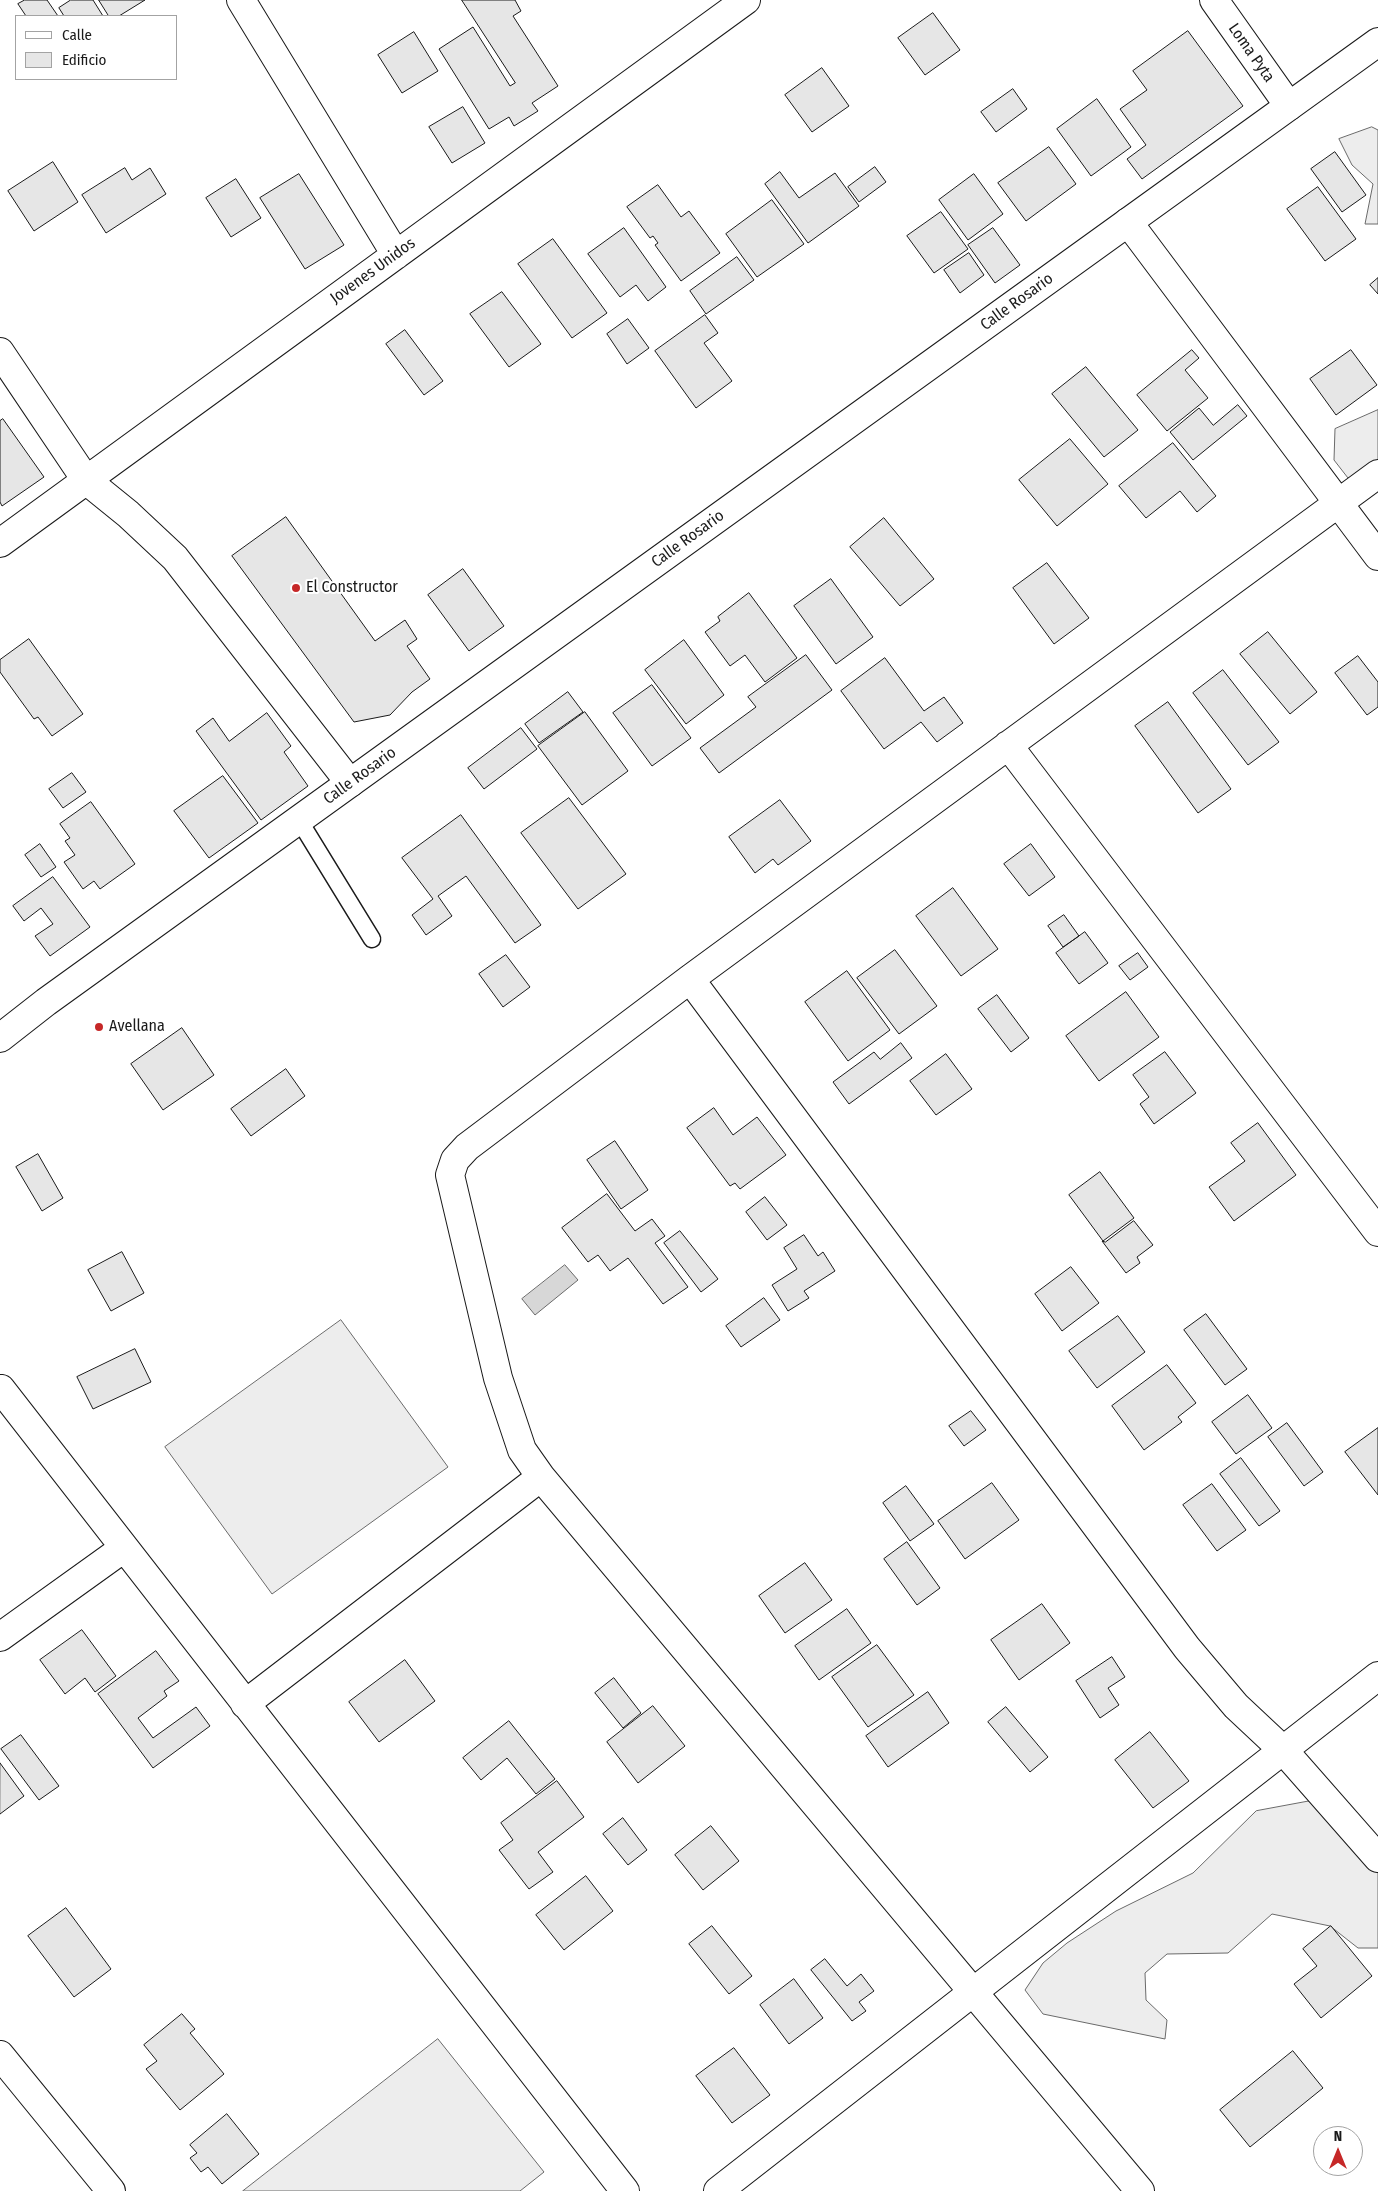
<!DOCTYPE html>
<style>
body{margin:0}
#map{position:relative;width:1378px;height:2191px;overflow:hidden;background:#fff;font-family:"Fira Sans Condensed",sans-serif}
canvas{display:block}
.legend{position:absolute;left:15px;top:15px;width:162px;height:65px;box-sizing:border-box;background:#fff;border:1px solid #a3a3a3;margin:0;padding:6px 9px;list-style:none;font-size:15px;color:#1a1a1a}
.legend li{display:flex;align-items:center;gap:10px;height:25px}
.legend b{width:25px;border:1px solid #a3a3a3}
.north{position:absolute;left:1313px;top:2126px;width:50px;height:50px;box-sizing:border-box;background:#fff;border:1px solid #a3a3a3;border-radius:50%;rotate:0deg;font-size:14px;font-weight:700;line-height:20px;text-align:center;color:#1a1a1a}
.north::after{content:'';display:block;margin:auto;width:18px;height:22px;background:#c62828;clip-path:polygon(50% 0,100% 100%,50% 72%,0 100%)}
</style>
<div id="map">
<canvas width="1378" height="2191"></canvas>
<ul class="legend">
<li><b style="height:6px;background:#fff"></b>Calle</li>
<li><b style="height:14px;background:#e6e6e6"></b>Edificio</li>
</ul>
<div class="north">N</div>
</div>
<script>
const c = document.querySelector('canvas').getContext('2d');
c.lineJoin = 'round';
function fillPath(path, color) { c.fillStyle = color; c.fill(path, 'evenodd'); }
function stroke(path, color, width, dash) { c.strokeStyle = color; c.lineWidth = width; c.lineCap = dash ? 'butt' : 'round'; c.setLineDash(dash || []); c.stroke(path); }
function label(font, color, halo, rows, align = 'center') {
  c.font = font + ' "Fira Sans Condensed",sans-serif'; c.lineWidth = 4; c.setLineDash([]); c.textBaseline = 'middle'; c.strokeStyle = halo; c.fillStyle = color; for (const [text, x, y, turn = 0] of rows) {
    c.save(); c.translate(x, y); c.rotate((+turn || 0) * Math.PI / 180); c.textAlign = isNaN(turn) ? turn : align; if (halo) c.strokeText(text, 0, 0); c.fillText(text, 0, 0); c.restore();
  }
}
const built = new Path2D(`
 M1372,127l6,3v94h-13l8,-40 -21,-19 -13,-26z
 M1378,410v55l-16,14 -14,-1 -14,-18 1,-31z
 M341,1320l107,147 -176,127 -107,-147z
 M1310,1801l68,37v110h-20l-28,-22 -58,-12 -44,39 -61,1 -22,19 1,27 21,20 -2,19 -122,-25 -18,-24 18,-27 24,-20 49,-32 77,-38 63,-62z
 M438,2039l106,133 -24,19h-277z`);
fillPath(built, '#ededed');
stroke(built, '#6a6a6a', 1);
const water = new Path2D(`
 M565,1265l13,15 -43,35 -13,-16z`);
fillPath(water, '#d7d7d7');
stroke(water, '#6a6a6a', 1);
const building = new Path2D(`
 M25,0h22l11,16h-32l-8,-12z
 M71,0h22l10,16h-39l-5,-8z
 M99,0h46l-26,16h-10z
 M462,0h53l6,11 -8,5 45,70 -26,17 6,8 -24,15 -5,-9 -20,12 -50,-80 34,-22 37,59 5,-3z
 M933,13l27,37 -35,25 -27,-37z
 M1188,31l55,75 -101,73 -15,-20 19,-14 -26,-36 27,-19 -14,-19z
 M414,32l24,39 -36,22 -24,-38z
 M822,68l27,38 -37,26 -27,-37z
 M1013,89l14,20 -31,23 -15,-20z
 M1097,99l34,48 -40,29 -34,-47z
 M463,107l22,36 -33,20 -23,-36z
 M1049,147l27,37 -50,37 -28,-38z
 M1335,152l31,43 -24,17 -31,-43z
 M53,162l25,40 -44,29 -26,-40z
 M875,167l11,15 -27,20 -11,-15z
 M125,168l7,12 18,-12 16,26 -60,39 -24,-38z
 M780,172l19,26 36,-25 24,33 -51,37 -43,-59z
 M299,174l45,71 -39,24 -45,-71z
 M974,174l29,40 -35,26 -29,-40z
 M236,179l25,39 -30,19 -25,-39z
 M658,185l23,32 8,-6 31,42 -39,28 -26,-36 3,-2 -5,-7 -3,2 -23,-31z
 M1318,187l38,52 -31,22 -38,-52z
 M772,200l32,44 -47,33 -31,-43z
 M941,212l27,37 -34,24 -27,-37z
 M624,228l42,59 -18,14 -12,-16 -16,12 -32,-43z
 M993,228l27,37 -25,18 -27,-38z
 M553,239l54,74 -35,25 -54,-74z
 M969,253l15,22 -24,18 -16,-23z
 M737,257l17,23 -48,34 -16,-23z
 M1378,278v16l-8,-9z
 M502,292l39,52 -32,23 -39,-53z
 M705,315l13,18 -14,10 28,38 -36,27 -41,-57z
 M628,319l21,29 -22,16 -20,-30z
 M405,330l38,51 -19,14 -38,-51z
 M1192,350l7,8 -14,12 23,28 -41,33 -30,-36z
 M1351,350l26,35 -41,30 -26,-36z
 M1086,367l52,63 -34,27 -52,-63z
 M1238,405l9,11 -54,44 -23,-28 29,-24 14,17z
 M3,419l41,58 -42,29 -2,-4v-81z
 M1070,439l38,45 -51,42 -38,-46z
 M1173,443l43,53 -19,16 -17,-21 -34,27 -27,-32z
 M286,517l89,124 30,-21 12,19 -10,7 23,33 -18,13 -22,23 -36,7 -122,-166z
 M884,518l50,61 -34,27 -50,-59z
 M1047,563l42,55 -35,26 -41,-56z
 M463,569l41,57 -35,25 -41,-56z
 M831,579l42,58 -37,27 -42,-58z
 M749,593l48,65 -32,24 -20,-27 -15,11 -25,-34 15,-11 -2,-4z
 M1268,632l49,60 -27,22 -50,-60z
 M29,639l54,75 -31,22 -14,-19 -4,2 -34,-47v-12z
 M684,640l40,55 -38,29 -41,-54z
 M806,655l26,35 -113,83 -19,-25 56,-41 -8,-10z
 M1358,656l20,26v25l-11,8 -32,-42z
 M885,658l39,53 20,-14 19,26 -26,19 -16,-20 -37,27 -43,-58z
 M1223,670l56,72 -31,23 -55,-72z
 M652,685l39,53 -39,28 -39,-53z
 M568,692l15,20 -44,31 -14,-19z
 M1168,702l63,87 -33,24 -63,-87z
 M585,712l43,59 -46,34 -44,-59z
 M267,713l24,33 -7,6 24,34 -47,34 -65,-89 17,-13 16,23z
 M521,728l16,21 -53,40 -16,-21z
 M72,773l14,19 -23,16 -14,-19z
 M223,776l35,47 -49,35 -35,-47z
 M569,798l57,76 -48,35 -57,-76z
 M780,800l31,41 -33,24 -5,-6 -18,14 -26,-36z
 M91,802l44,62 -35,25 -6,-8 -11,8 -19,-27 11,-7 -10,-14 5,-3 -10,-14z
 M461,815l80,110 -26,18 -49,-67 -28,20 14,20 -26,19 -14,-20 21,-16 -31,-41z
 M40,844l16,23 -15,10 -16,-22z
 M1031,844l24,33 -26,19 -25,-32z
 M53,877l37,50 -40,29 -15,-20 18,-12 -12,-16 -17,13 -11,-15z
 M953,888l45,61 -37,27 -45,-60z
 M1064,915l15,21 -16,11 -15,-21z
 M1085,932l23,31 -29,21 -23,-31z
 M895,950l42,56 -38,28 -42,-56z
 M1138,953l10,14 -18,13 -11,-14z
 M506,955l24,32 -27,20 -24,-33z
 M847,971l43,59 -42,31 -43,-59z
 M1126,992l33,45 -60,44 -33,-45z
 M997,995l32,43 -18,14 -33,-43z
 M182,1028l32,47 -51,35 -32,-46z
 M901,1043l11,15 -63,46 -16,-22 41,-30 6,7z
 M1165,1052l31,41 -42,31 -14,-20 9,-7 -16,-22z
 M946,1054l26,35 -36,26 -26,-34z
 M286,1069l19,27 -54,40 -20,-27z
 M714,1108l19,27 24,-18 29,38 -46,34 -5,-6 -5,3 -43,-58z
 M1258,1123l38,52 -62,46 -25,-34 36,-26 -14,-18z
 M615,1141l33,49 -27,19 -34,-49z
 M38,1154l25,44 -21,13 -26,-44z
 M1100,1172l34,46 -31,23 -34,-46z
 M607,1194l28,37 17,-12 13,17 -10,7 33,44 -25,17 -35,-46 -18,13 -12,-16 -10,7 -26,-34z
 M765,1197l22,28 -20,15 -21,-28z
 M1134,1221l19,24 -16,12 3,6 -14,10 -24,-32 3,1z
 M680,1231l38,48 -17,13 -37,-49z
 M804,1235l14,21 5,-4 12,19 -31,20 5,7 -21,13 -16,-26 25,-16 -13,-21z
 M122,1252l22,41 -33,18 -23,-41z
 M1071,1267l28,36 -37,28 -27,-37z
 M764,1298l16,22 -39,27 -15,-21z
 M1206,1314l41,55 -22,16 -41,-55z
 M1118,1316l27,36 -48,36 -28,-37z
 M135,1349l16,33 -58,27 -16,-32z
 M1167,1365l29,38 -18,14 4,5 -38,28 -32,-44z
 M1248,1395l24,33 -36,26 -24,-32z
 M971,1411l15,19 -22,16 -15,-20z
 M1287,1423l36,49 -19,14 -36,-49z
 M1378,1428v67l-33,-43z
 M1241,1458l39,53 -21,15 -39,-52z
 M992,1483l27,37 -54,39 -27,-38z
 M1212,1484l34,46 -29,21 -34,-46z
 M906,1486l28,38 -24,17 -27,-38z
 M907,1542l33,46 -23,17 -33,-46z
 M805,1563l27,37 -47,33 -26,-37z
 M1042,1604l28,39 -51,37 -28,-40z
 M847,1609l24,34 -52,37 -24,-34z
 M82,1630l34,46 -21,16 -10,-14 -20,16 -25,-34z
 M877,1645l37,50 -46,32 -36,-50z
 M156,1651l23,30 -15,10 3,5 -29,22 15,20 43,-31 14,19 -57,42 -55,-74z
 M1112,1657l13,20 -17,11 11,17 -19,13 -24,-37z
 M405,1660l30,41 -56,41 -30,-40z
 M614,1678l27,35 -18,15 -28,-35z
 M928,1692l21,31 -61,44 -22,-31z
 M653,1706l32,40 -47,37 -31,-41z
 M1006,1707l42,50 -18,15 -42,-50z
 M509,1721l46,58 -19,15 -29,-36 -26,22 -18,-22z
 M1150,1732l39,49 -36,27 -38,-48z
 M21,1735l38,51 -20,14 -38,-51z
 M0,1763l24,33 -24,18z
 M557,1781l27,36 -46,35 15,20 -24,17 -30,-39 14,-10 -12,-17z
 M623,1818l24,32 -19,15 -25,-31z
 M711,1826l28,35 -36,29 -28,-35z
 M586,1876l27,35 -49,39 -28,-35z
 M66,1908l45,61 -37,28 -46,-61z
 M712,1926l40,50 -23,18 -40,-50z
 M1331,1926l41,50 -51,42 -27,-34 23,-18 -14,-17z
 M825,1959l22,27 14,-12 13,17 -15,11 7,9 -14,10 -41,-51z
 M794,1979l29,39 -34,26 -29,-39z
 M182,2014l13,15 -5,4 34,41 -44,36 -34,-41 11,-8 -13,-16z
 M734,2048l36,47 -38,28 -36,-47z
 M1293,2051l30,37 -73,59 -30,-37z
 M227,2114l32,40 -37,30 -14,-17 -7,5 -11,-14 7,-5 -7,-8z`);
fillPath(building, '#e6e6e6');
stroke(building, '#1a1a1a', 1);
const service = new Path2D(`
 M299,820l73,119`);
const minor = new Path2D(`
 M241,0l155,255
 M1214,0l75,106
 M1128,222l250,334
 M0,352l86,128 42,34 47,44 175,225
 M0,543l746,-543
 M1008,745l370,487
 M690,979l497,669 49,58 48,45 94,107
 M1,1389l624,802
 M0,1637l124,-89
 M245,1704l296,-227
 M0,2055l111,136
 M718,2191l660,-515
 M1140,2191l-599,-714 -19,-27 -24,-72 -48,-203 5,-15 12,-13 223,-168 688,-505`);
const primary = new Path2D(`
 M0,1038l46,-36 1332,-960`);
stroke(service, '#1a1a1a', 19);
stroke(minor, '#1a1a1a', 30);
stroke(primary, '#1a1a1a', 30);
stroke(service, '#fff', 16);
stroke(minor, '#fff', 28);
stroke(primary, '#fff', 28);
for (const [x, y, r, color] of [
 [296,588,5,"#c62828"],
 [99,1027,5,"#c62828"]
]) { const dot = new Path2D(); dot.arc(x, y, r, 0, 2 * Math.PI); c.fillStyle = color; c.fill(dot); stroke(dot, '#fff', 2); }
label('16px', '#1a1a1a', '#fff', [
 ["Loma Pyta",1251,53,55],
 ["Jovenes Unidos",373,271,-36],
 ["Calle Rosario",1017,302,-36],
 ["Calle Rosario",688,539,-36],
 ["Calle Rosario",360,776,-36]
]);
label('16px', '#1a1a1a', '#fff', [
 ["El Constructor",306,588],
 ["Avellana",109,1027]
], 'left');
</script>
